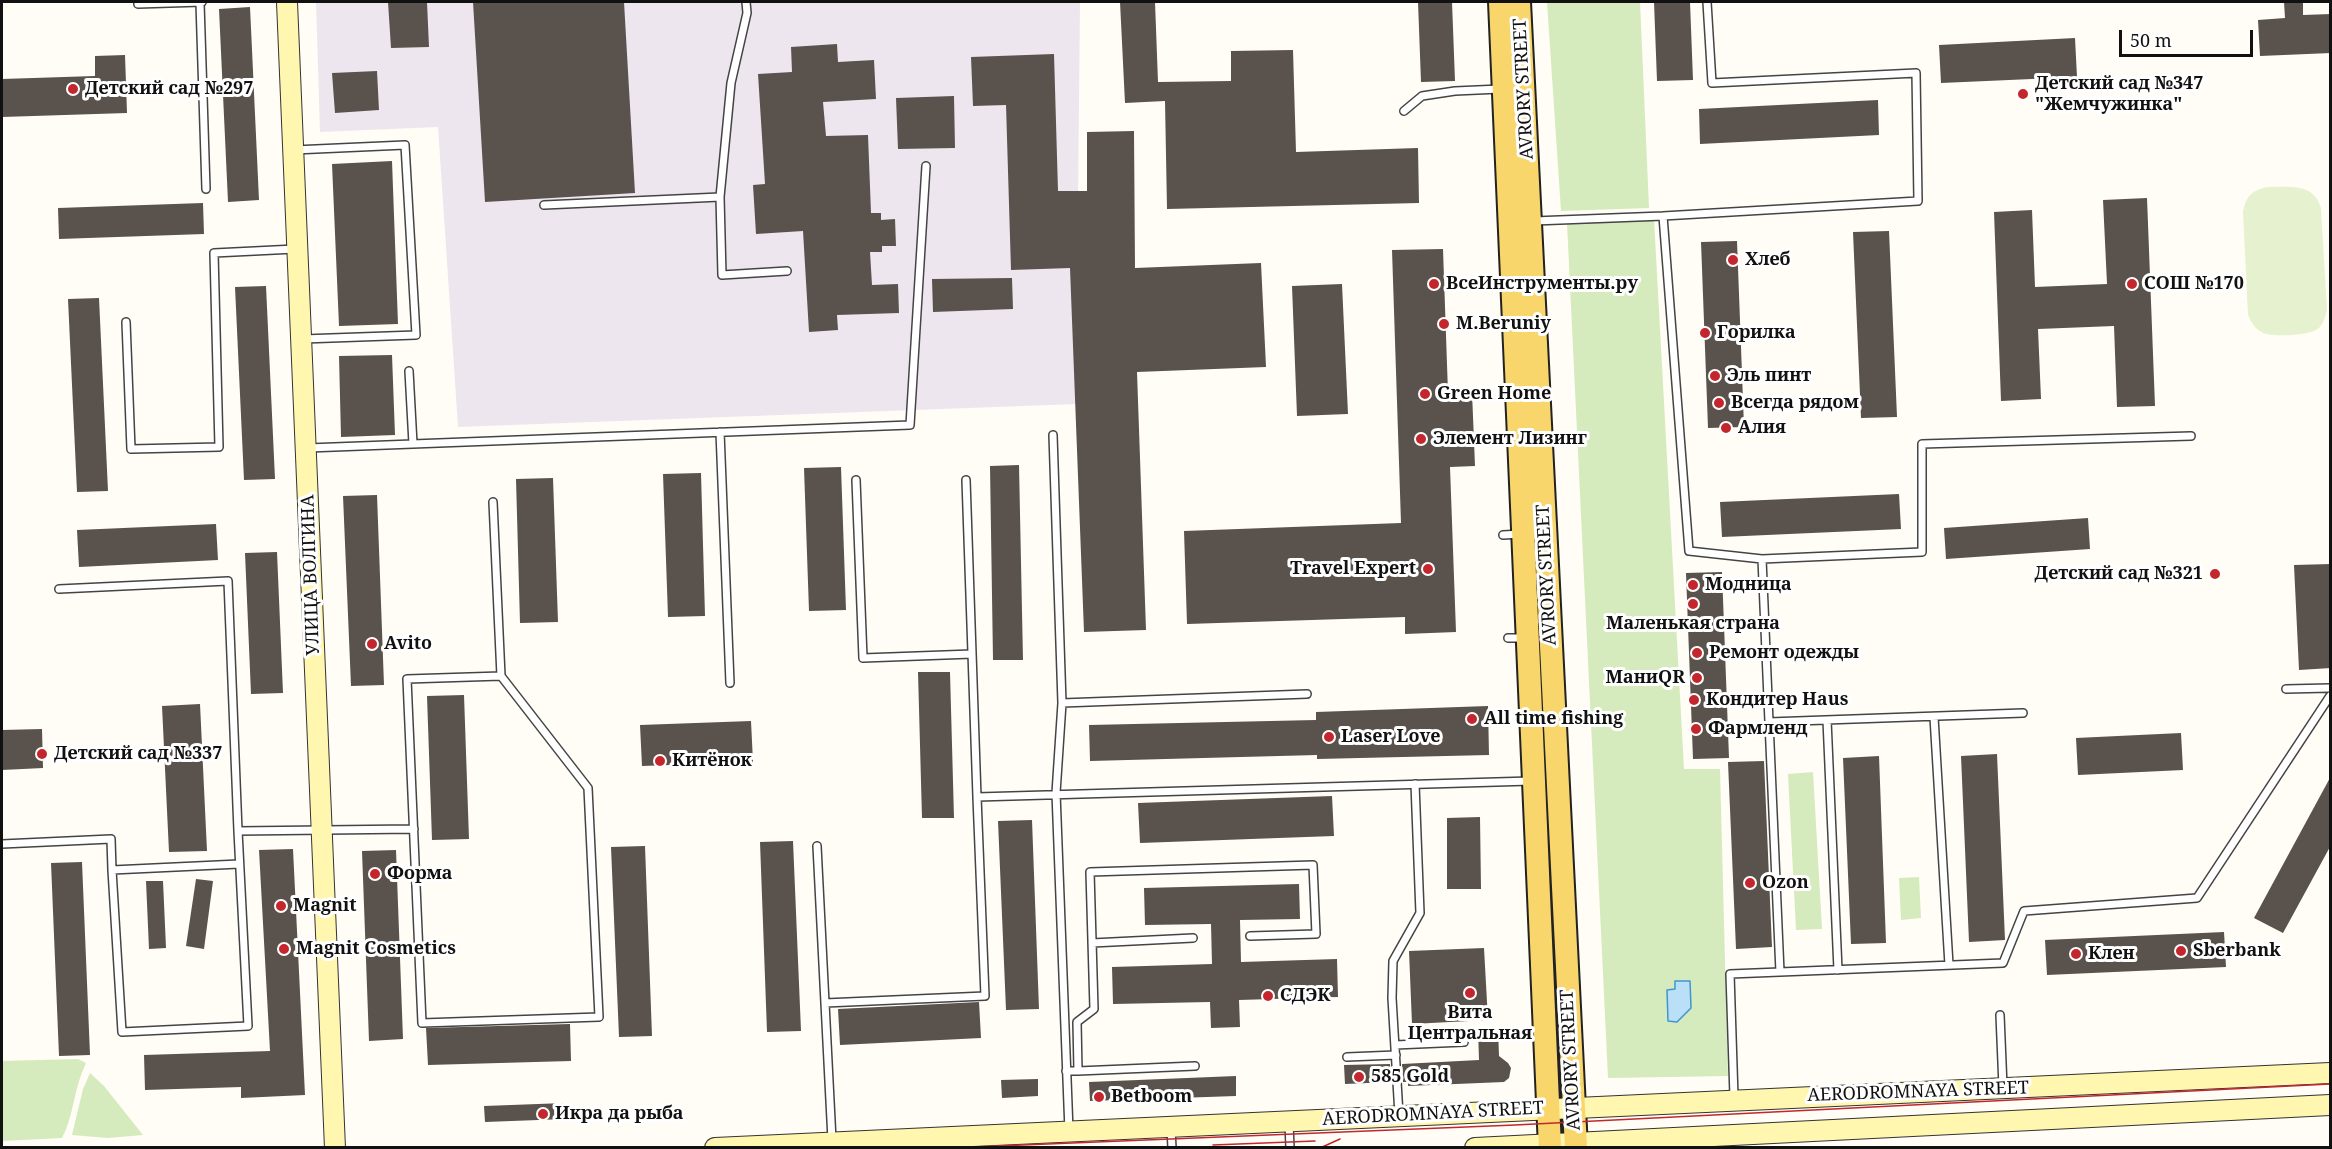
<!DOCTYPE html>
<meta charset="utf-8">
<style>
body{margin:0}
#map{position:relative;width:2332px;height:1149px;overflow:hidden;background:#fffdf5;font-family:"Noto Serif",serif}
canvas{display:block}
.frame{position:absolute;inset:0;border:3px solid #111;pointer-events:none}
.scale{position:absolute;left:2119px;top:30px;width:134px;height:27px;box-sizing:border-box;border:3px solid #111;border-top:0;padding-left:8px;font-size:18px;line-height:21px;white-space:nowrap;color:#111;-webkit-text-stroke:4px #fff;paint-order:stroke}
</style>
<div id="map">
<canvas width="2332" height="1149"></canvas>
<div class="frame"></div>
<div class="scale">50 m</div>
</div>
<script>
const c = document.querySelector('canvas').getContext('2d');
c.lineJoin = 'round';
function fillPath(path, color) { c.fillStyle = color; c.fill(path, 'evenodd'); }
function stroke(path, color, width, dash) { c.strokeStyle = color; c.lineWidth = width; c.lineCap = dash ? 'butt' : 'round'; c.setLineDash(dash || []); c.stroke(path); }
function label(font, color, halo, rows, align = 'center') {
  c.font = font + ' "Noto Serif",serif'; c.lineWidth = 6; c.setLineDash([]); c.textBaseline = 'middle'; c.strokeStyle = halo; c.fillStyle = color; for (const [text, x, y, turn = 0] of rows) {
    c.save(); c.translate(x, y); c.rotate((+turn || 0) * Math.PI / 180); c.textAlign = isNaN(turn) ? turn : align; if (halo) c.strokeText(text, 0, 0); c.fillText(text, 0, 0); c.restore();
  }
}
fillPath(new Path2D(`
 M316,2h764l-4,402 -618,23 -20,-300 -118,5z`), '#eee6ef');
fillPath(new Path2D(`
 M1547,2h93l9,206 -88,3z
 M1654,219l30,550h36l8,307 -120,2 -41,-855z
 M1813,772l9,157 -26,1 -8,-156z
 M1919,877l2,41 -20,2 -2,-42z
 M78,1059l8,4c-12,24 -12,52 -24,75l-60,3v-80z
 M90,1073l14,13 39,49 -35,3 -36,-3 11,-46z`), '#d5ebbd');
fillPath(new Path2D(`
 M2268,187c22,0 46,-4 53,21l6,102c-2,7 -3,13 -8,18 -8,8 -45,9 -56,5 -8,-4 -12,-11 -15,-18l-5,-103c3,-16 9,-22 25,-25z`), '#e6f2cf');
const water = new Path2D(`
 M1675,981h15l1,27 -14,14 -9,-1 -1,-31 8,-1z`);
fillPath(water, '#b9e0f7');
stroke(water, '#3f96cf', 1.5);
fillPath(new Path2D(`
 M388,2h39l2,45 -38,1z
 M473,2h151l11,191 -150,9z
 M1120,2h35l3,80 73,-1v-30l62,-1 3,102 122,-4 1,55 -252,6 -2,-108 -40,2z
 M1418,2h34l3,79 -34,1z
 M1654,2h36l3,78 -36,1z
 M2284,2h19v13l28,-1v39l-71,3 -2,-36 27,-2z
 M250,7l9,193 -31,2 -9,-193z
 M2075,38l2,39 -136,6 -2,-38z
 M837,44l1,18 36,-2 2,39 -53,3 3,34 42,-1 3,78h10v7l14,-1 1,27h-14v6h-12l2,33 26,-1 1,29 -62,2 1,15 -29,2 -6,-101 -47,3 -3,-49 12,-1 -7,-110 34,-2 -1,-25z
 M1054,54l4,137h29v-59l47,-1 1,137 126,-5 5,104 -129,5 9,258 -62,2 -14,-364 -59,2 -5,-165 -33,1 -2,-49z
 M125,55l2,58 -125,4v-38l93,-3v-20z
 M377,71l2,39 -44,3 -3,-40z
 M954,96l1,52 -57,1 -2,-51z
 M1878,100l1,35 -179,9 -1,-35z
 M392,161l6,163 -59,2 -7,-162z
 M2147,198l8,208 -38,1 -3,-81 -76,3 3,70 -40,2 -7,-189 38,-2 3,77 72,-3 -4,-84z
 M203,203l1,31 -145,5 -1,-31z
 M1889,231l8,186 -36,1 -8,-186z
 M1737,241l7,186 -36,1 -7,-186z
 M1443,249l5,144 24,-1 3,74 -25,1 6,165 -51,2v-17l-218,7 -3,-93 217,-8 -9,-273z
 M1012,278l1,31 -80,3 -1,-33z
 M1342,284l6,130 -51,2 -5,-130z
 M266,286l9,193 -31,1 -9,-193z
 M99,298l9,193 -31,1 -9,-193z
 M392,355l3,80 -54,2 -2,-81z
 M1019,465l4,195h-30l-3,-194z
 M841,467l5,143 -37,1 -5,-143z
 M701,473l4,143 -37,1 -5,-143z
 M553,478l5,144 -38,1 -4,-144z
 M1899,494l2,35 -179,8 -2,-35z
 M377,495l7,190 -33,1 -8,-190z
 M2088,518l2,31 -144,10 -2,-31z
 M216,524l2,36 -139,7 -2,-37z
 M277,552l6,141 -32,1 -6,-141z
 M2331,564v104l-32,2 -5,-105z
 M1722,572l7,186 -36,1 -7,-186z
 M918,672h32l4,146h-32z
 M464,695l5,144 -37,1 -5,-144z
 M200,704l7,147 -38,1 -7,-146z
 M1488,706l1,49 -172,4v-4l-227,6 -1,-36 227,-5v-8z
 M751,721l2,41 -111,4 -2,-41z
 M42,729l1,39 -41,2v-40z
 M2181,733l2,37 -105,5 -2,-37z
 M1997,754l8,186 -36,2 -8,-186z
 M1879,756l7,187 -35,1 -8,-186z
 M1764,761l8,186 -36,2 -8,-187z
 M2331,776v69l-48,88 -29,-15z
 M1332,796l2,40 -194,7 -2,-40z
 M1480,817l1,72h-34v-71z
 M1032,820l7,189 -33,1 -8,-189z
 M793,841l8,190 -34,1 -7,-190z
 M645,846l7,190 -33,1 -8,-190z
 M293,849l12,246 -64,3v-11l-96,3 -1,-35 126,-4 -11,-201z
 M396,850l7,189 -34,2 -7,-190z
 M82,862l8,193 -31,1 -8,-193z
 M196,879l17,2 -9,68 -18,-3z
 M146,881h17l3,67 -17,1z
 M1299,884l1,35 -60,1 1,42 96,-3 1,38 -99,3 1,27 -29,1 -1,-26 -97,2 -1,-37 100,-3 -1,-40 -66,1 -1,-37z
 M2224,932l2,35 -179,8 -2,-35z
 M1484,948l4,72 -76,4 -3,-73z
 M979,1002l2,36 -141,7 -2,-36z
 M570,1024l1,37 -143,4 -2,-37z
 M1498,1028l1,28 9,7 3,5 -2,10 -5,4 -96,4v-4h-5l-1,-18 77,-4 -1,-31z
 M1390,1064l1,18 -46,2 -1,-19z
 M1236,1076v20l-146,5 -1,-19z
 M1038,1079v17l-36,2 -1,-18z
 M565,1103v16l-80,3 -1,-16z`), '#5a524d');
const lane = new Path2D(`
 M138,2v2l64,-2
 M1707,2l5,81 204,-10 2,128 -255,15 26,335 73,8 160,-7v-108l269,-8
 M200,3l6,186
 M1404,111l18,-15 33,-5 45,-2
 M294,150l111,-5 11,190 -113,4
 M720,197l2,78 65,-4
 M544,205l176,-8 11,-114 16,-70 -1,-11
 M1534,221l129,-5
 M126,322l5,127 88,-2 -5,-194 81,-4
 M409,371l4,73
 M720,432l10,251
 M1053,435l9,268 -6,90 13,338
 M308,448l602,-23 16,-259
 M856,480l7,178 109,-4
 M966,480l11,317 554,-16
 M493,502l8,174
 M1503,535l18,-1
 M1762,559l7,163 254,-9
 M59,589l169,-8 10,250 176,-2
 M1508,638h16
 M501,676l87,112 11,229 -177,6 -15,-344z
 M2286,689l44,-1
 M1062,703l245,-9
 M1934,717l15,248
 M1827,720l11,250
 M2,844l109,-5 1,31 127,-6
 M817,846l8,157
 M112,870l10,162 126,-6 -10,-195
 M1092,943l101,-5
 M1780,972l223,-9 21,-52 173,-13 133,-202
 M2000,1015l3,72
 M1395,1045l69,-3
 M1347,1057l49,-2
 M1066,1071h12l-1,-49 17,-13 -4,-137 223,-7 3,69 -66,2
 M1078,1071l117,-5
 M1734,1097l-4,-123 50,-2 -11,-250
 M1399,1115l-7,-117 1,-37 27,-48 -5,-129
 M1289,1123l1,25
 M1171,1129l1,19
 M832,1140l-7,-137 160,-7 -8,-199`);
const secondary = new Path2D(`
 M287,2l48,1146
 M715,1148l1615,-75
 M1475,1148l855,-43`);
const primary = new Path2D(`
 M1500,2l50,1146
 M1519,2l57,1146`);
stroke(lane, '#444', 10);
stroke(secondary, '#333', 22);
stroke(primary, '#222', 26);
stroke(lane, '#fff', 7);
stroke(secondary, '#fff6b0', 20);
stroke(primary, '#f9d66b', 22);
stroke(new Path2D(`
 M1213,1145l102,-4
 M949,1148l566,-23 815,-41
 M1320,1148l20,-9`), '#c4262e', 1.5);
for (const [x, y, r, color] of [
 [73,89,6,"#c4262e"],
 [2023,94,6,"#c4262e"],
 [1733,260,6,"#c4262e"],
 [1434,284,6,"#c4262e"],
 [2132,284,6,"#c4262e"],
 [1444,324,6,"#c4262e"],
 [1705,333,6,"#c4262e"],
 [1715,376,6,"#c4262e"],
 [1425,394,6,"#c4262e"],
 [1719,403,6,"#c4262e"],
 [1726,428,6,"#c4262e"],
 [1421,439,6,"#c4262e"],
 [1428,569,6,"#c4262e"],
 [2215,574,6,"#c4262e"],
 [1693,585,6,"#c4262e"],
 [1693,604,6,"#c4262e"],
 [372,644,6,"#c4262e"],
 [1697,653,6,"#c4262e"],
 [1697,678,6,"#c4262e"],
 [1694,700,6,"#c4262e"],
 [1472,719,6,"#c4262e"],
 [1696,729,6,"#c4262e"],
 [1329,737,6,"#c4262e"],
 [42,754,6,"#c4262e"],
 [660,761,6,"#c4262e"],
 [375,874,6,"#c4262e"],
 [1750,883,6,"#c4262e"],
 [281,906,6,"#c4262e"],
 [284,949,6,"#c4262e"],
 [2181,951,6,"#c4262e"],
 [2076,954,6,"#c4262e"],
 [1470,993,6,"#c4262e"],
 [1268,996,6,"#c4262e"],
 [1359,1077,6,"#c4262e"],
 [1099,1097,6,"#c4262e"],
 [543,1114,6,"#c4262e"]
]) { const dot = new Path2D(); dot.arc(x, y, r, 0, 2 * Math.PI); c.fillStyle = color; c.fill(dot); stroke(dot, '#fff', 2); }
label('bold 18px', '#111', '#fff', [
 ["Детский сад №347",2035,84],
 ["\"Жемчужинка\"",2035,105],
 ["Детский сад №297",85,89],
 ["Хлеб",1745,260],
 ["ВсеИнструменты.ру",1446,284],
 ["СОШ №170",2144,284],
 ["M.Beruniy",1456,324],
 ["Горилка",1717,333],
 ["Эль пинт",1727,376],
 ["Green Home",1437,394],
 ["Всегда рядом",1731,403],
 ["Алия",1738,428],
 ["Элемент Лизинг",1433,439],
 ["Travel Expert",1416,569,"right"],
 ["Детский сад №321",2203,574,"right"],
 ["Модница",1705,585],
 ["Маленькая страна",1693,624,"center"],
 ["Avito",384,644],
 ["Ремонт одежды",1709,653],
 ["МаниQR",1685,678,"right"],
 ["Кондитер Haus",1706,700],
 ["All time fishing",1484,719],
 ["Фармленд",1708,729],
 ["Laser Love",1341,737],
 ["Детский сад №337",54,754],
 ["Китёнок",672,761],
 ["Форма",387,874],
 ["Ozon",1762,883],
 ["Magnit",293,906],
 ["Magnit Cosmetics",296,949],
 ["Sberbank",2193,951],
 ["Клен",2088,954],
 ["СДЭК",1280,996],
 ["Вита",1470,1013,"center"],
 ["Центральная",1470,1034,"center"],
 ["585 Gold",1371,1077],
 ["Betboom",1111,1097],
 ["Икра да рыба",555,1114]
], 'left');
label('18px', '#111', '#fff', [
 ["AVRORY STREET",1524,89,-93],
 ["УЛИЦА ВОЛГИНА",311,575,-92],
 ["AVRORY STREET",1547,575,-93],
 ["AVRORY STREET",1571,1060,-93],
 ["AERODROMNAYA STREET",1918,1092,-2],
 ["AERODROMNAYA STREET",1433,1114,-3]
]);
</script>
